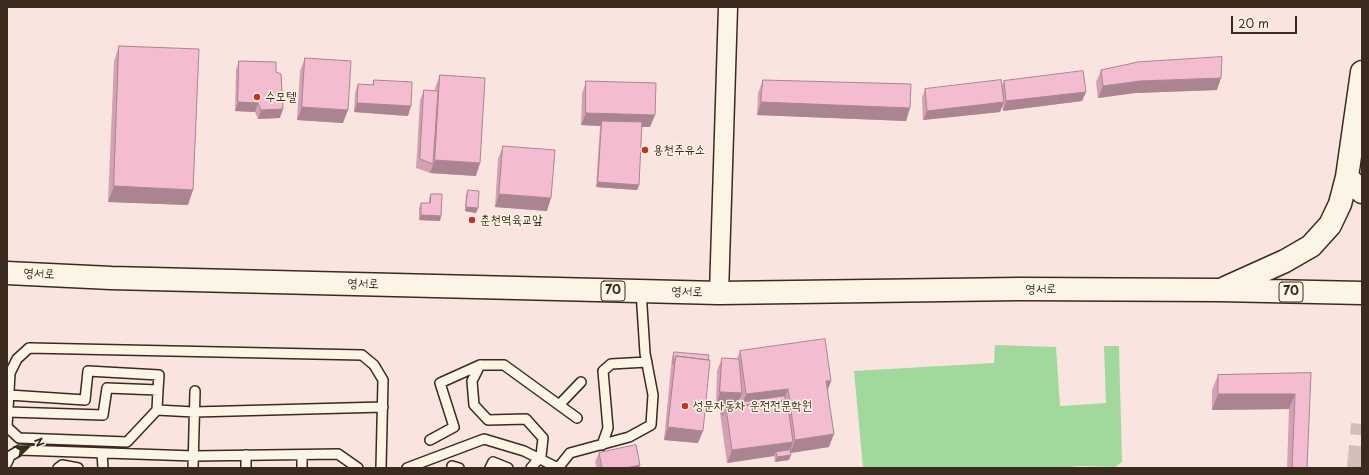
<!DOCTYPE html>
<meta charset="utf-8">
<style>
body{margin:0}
#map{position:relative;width:1369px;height:475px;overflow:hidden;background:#fae4df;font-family:"Playpen Sans",sans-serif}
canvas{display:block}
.frame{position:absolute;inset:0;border:8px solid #3b2a1e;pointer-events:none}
.north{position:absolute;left:8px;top:427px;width:40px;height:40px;-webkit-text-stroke:3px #fcf5e5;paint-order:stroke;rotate:67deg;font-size:11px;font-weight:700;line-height:16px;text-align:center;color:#3b2a1e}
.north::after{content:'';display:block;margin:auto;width:14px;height:18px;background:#3b2a1e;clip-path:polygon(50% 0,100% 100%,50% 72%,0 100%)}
.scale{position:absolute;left:1231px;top:16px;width:66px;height:18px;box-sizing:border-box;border:2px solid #3b2a1e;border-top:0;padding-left:5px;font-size:12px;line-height:14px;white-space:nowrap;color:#3b2a1e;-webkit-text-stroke:3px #fcf5e5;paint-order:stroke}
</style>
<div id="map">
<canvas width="1369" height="475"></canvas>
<div class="frame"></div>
<div class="north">N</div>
<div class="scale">20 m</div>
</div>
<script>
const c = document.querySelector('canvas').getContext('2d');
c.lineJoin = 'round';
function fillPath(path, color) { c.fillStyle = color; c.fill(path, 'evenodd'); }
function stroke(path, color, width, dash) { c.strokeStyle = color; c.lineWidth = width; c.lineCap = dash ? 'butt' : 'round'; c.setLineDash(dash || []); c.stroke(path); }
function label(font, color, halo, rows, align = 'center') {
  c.font = font + ' "Playpen Sans","Poor Story",sans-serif'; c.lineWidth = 3; c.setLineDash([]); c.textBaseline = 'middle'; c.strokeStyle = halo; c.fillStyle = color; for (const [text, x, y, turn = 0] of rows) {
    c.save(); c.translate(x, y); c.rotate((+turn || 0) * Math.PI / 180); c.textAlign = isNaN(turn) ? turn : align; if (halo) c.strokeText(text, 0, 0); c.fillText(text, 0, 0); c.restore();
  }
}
fillPath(new Path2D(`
 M995,345l61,2 4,59 46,-3 -2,-57h15l3,116 -7,5 -34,-1 -25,2h-193l-9,-97 140,-8z`), '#a1d99d');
stroke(new Path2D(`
 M1358,468l4,-44`), '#d4bfb8', 22, [22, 11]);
const lane = new Path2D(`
 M9,395l76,5 3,-29 71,4 -1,15
 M559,405l22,-23
 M8,412l95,3 4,-27 51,2 -1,20
 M430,440l24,-13 -14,-44 40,-18
 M602,445l6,-17 -5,-57 8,-7 36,-2
 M102,453l1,15
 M7,463l3,-7 10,-6 174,6 144,-2 20,14
 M452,466l7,2
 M58,468l4,-3 16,3
 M193,468l2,-77
 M246,468v-13
 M302,468v-13
 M381,468l2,-88 -9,-15 -12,-10 -333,-7 -12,11 -7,14 -3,54 12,11 108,4 30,-32 37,2 189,-5
 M407,468l77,-29 40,12 34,17
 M490,468l3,-6 15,6
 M531,468l10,-12 2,-18 -17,-19 -38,1 -14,-15 -2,-24 8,-16h24l73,53
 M558,468l12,-15 59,-16 22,-12 2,-30 -8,-42 -4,-62`);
const street = new Path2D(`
 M719,293l9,-286`);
const primary = new Path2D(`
 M1347,177l15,15
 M7,273l104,5 608,15 301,-4 200,1 142,3
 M1225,288l60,-27 26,-15 19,-21 10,-21 7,-27 15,-105`);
stroke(lane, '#3b2a1e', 12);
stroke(street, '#3b2a1e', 21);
stroke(primary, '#3b2a1e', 25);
stroke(lane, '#fcf5e5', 9);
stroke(street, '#fcf5e5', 18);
stroke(primary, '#fcf5e5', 22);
fillPath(new Path2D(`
 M119,46l69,159 -80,-3 6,-141z
 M305,58l38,65 -46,-3 3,-49z
 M239,61l37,11 4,46 -22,1 -3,-7 -20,-1 1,-41z
 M1101,70l116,20 -82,3 -37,5 -2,-16z
 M440,75l36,101 -46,-3 -14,-5 4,-68 4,-10 11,1v-3z
 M374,80l34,36 -54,-4 1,-19 3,-9 14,1z
 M763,80l147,28 -4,13 -149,-6 1,-22z
 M586,81l64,46h-8l-3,58 -2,5 -41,-3 4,-61 -19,-1 1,-31z
 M1004,81l82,11 -4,9 -79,10 -1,-5 -2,6 -77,8 -1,-22 3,-9 77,-4z
 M503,146l44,65 -52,-4 3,-48z
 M468,190l10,18 -2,5 -11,-2 1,-16z
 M431,194l10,22 -1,5 -21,-1v-12l2,-5h8v-5z
 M740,351l91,30 -3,9 1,57 -38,6 -2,7 -14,2 -1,-6 -47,7 -7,-50 2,-5 14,-2 -20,-1 1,-34 5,-13 15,1zM740,397l1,8 -4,1z
 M674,352l24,91 -34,-3 8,-83z
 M1311,373l-4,95h-20l2,-59 -77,1v-20l6,-15z
 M599,453l41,12 -1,3h-42l-2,-6z`), '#d2a2b4');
fillPath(new Path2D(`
 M1221,78l-4,12 -82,3 -37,5 5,-12 37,-5z
 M1086,92l-4,9 -79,10 3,-10z
 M238,102l20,1 -3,9 -20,-1z
 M761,102l149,6 -4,13 -149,-6z
 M1004,102l-4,10 -77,8 4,-9z
 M357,103l54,3 -3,10 -54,-4z
 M302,107l46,3 -5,13 -46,-3z
 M283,109l-3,9 -22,1 3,-9z
 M586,113l69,2 -5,12 -49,-1 1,-5 -2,5 -19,-1z
 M435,160l45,3 -4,13 -46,-3z
 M598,182l41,3 -2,5 -41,-3z
 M114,186l79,4 -5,15 -80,-3z
 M499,194l52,4 -4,13 -52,-4z
 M466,207l12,1 -2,5 -11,-2z
 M421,215l20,1 -1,5 -21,-1z
 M826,381h5l-5,12z
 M788,389l-5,12 -38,3 -2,-2 3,-8z
 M720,392l22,1 -5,13 -21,-1z
 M1218,394h77l-6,15 -77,1z
 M668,427l35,4 -5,12 -34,-3z
 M834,434l-5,13 -39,6 5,-13z
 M793,442l-4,12 -13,-2 -2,4 -47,7 5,-13z
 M791,455l-2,5 -14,2 2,-5z
 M640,465l-1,3h-13z`), '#ab8492');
const building = new Path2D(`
 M119,46l80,3 -6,141 -79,-4z
 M1222,57l-1,21 -81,3 -37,5 -2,-16 37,-8z
 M305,58l46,3 -3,49 -46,-3z
 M239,61l37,1v10l5,2 2,35 -22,1 -3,-7 -20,-1z
 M1083,71l3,21 -80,9 -2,-20z
 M440,75l45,3 -5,85 -45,-3z
 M374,80l38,2 -1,24 -54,-3 1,-19 15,1z
 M763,80l148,4 -1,24 -149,-6z
 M1001,80l3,22 -77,9 -2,-22z
 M586,81l70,2 -1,32 -69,-2z
 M424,90l14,1 -5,73 -13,-5z
 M602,121l40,1 -3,63 -41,-3z
 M503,146l52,4 -4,48 -52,-4z
 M468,190l11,1 -1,17 -12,-1z
 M431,194h11l-1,22 -20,-1v-12h9z
 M825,339l6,42h-5l8,53 -39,6 -7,-51 -42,5 -6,-43z
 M674,352l35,3 -1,5 -32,-4 -3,8z
 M676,356l34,4 -7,71 -35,-4z
 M722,358l17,1 3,34 -22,-1z
 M1311,373l-4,95h-15l3,-74h-77v-19z
 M785,396v5l-59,7 -3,8 -1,-8 23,-4 -2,-2z
 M787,400l6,42 -61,8 -6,-42z
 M636,445l4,20 -14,3h-24l-3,-15z
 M790,450l1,5 -14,2 -1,-5z`);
fillPath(building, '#f4bcd1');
stroke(building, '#ab8492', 1);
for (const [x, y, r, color] of [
 [257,97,4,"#c8321e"],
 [645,150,4,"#c8321e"],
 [472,220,4,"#c8321e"],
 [685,406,4,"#c8321e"]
]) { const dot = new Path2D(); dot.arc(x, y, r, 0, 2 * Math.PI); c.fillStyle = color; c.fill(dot); stroke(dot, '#fcf5e5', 1.5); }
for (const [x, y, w] of [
 [613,291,24],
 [1291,292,24]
]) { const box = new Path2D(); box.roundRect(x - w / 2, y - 10, w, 20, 3); c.fillStyle = '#fcf5e5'; c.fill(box); stroke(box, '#3b2a1e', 1); }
label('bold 12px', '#3b2a1e', null, [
 ["70",613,291],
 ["70",1291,292]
]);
label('13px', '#3b2a1e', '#fcf5e5', [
 ["수모텔",265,97],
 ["용천주유소",653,150],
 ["춘천역육교앞",480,220],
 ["성문자동차 운전전문학원",693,406]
], 'left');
label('13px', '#3b2a1e', '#fcf5e5', [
 ["영서로",39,274,3],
 ["영서로",363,284,1],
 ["영서로",1041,289],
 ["영서로",687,292,1]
]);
</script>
